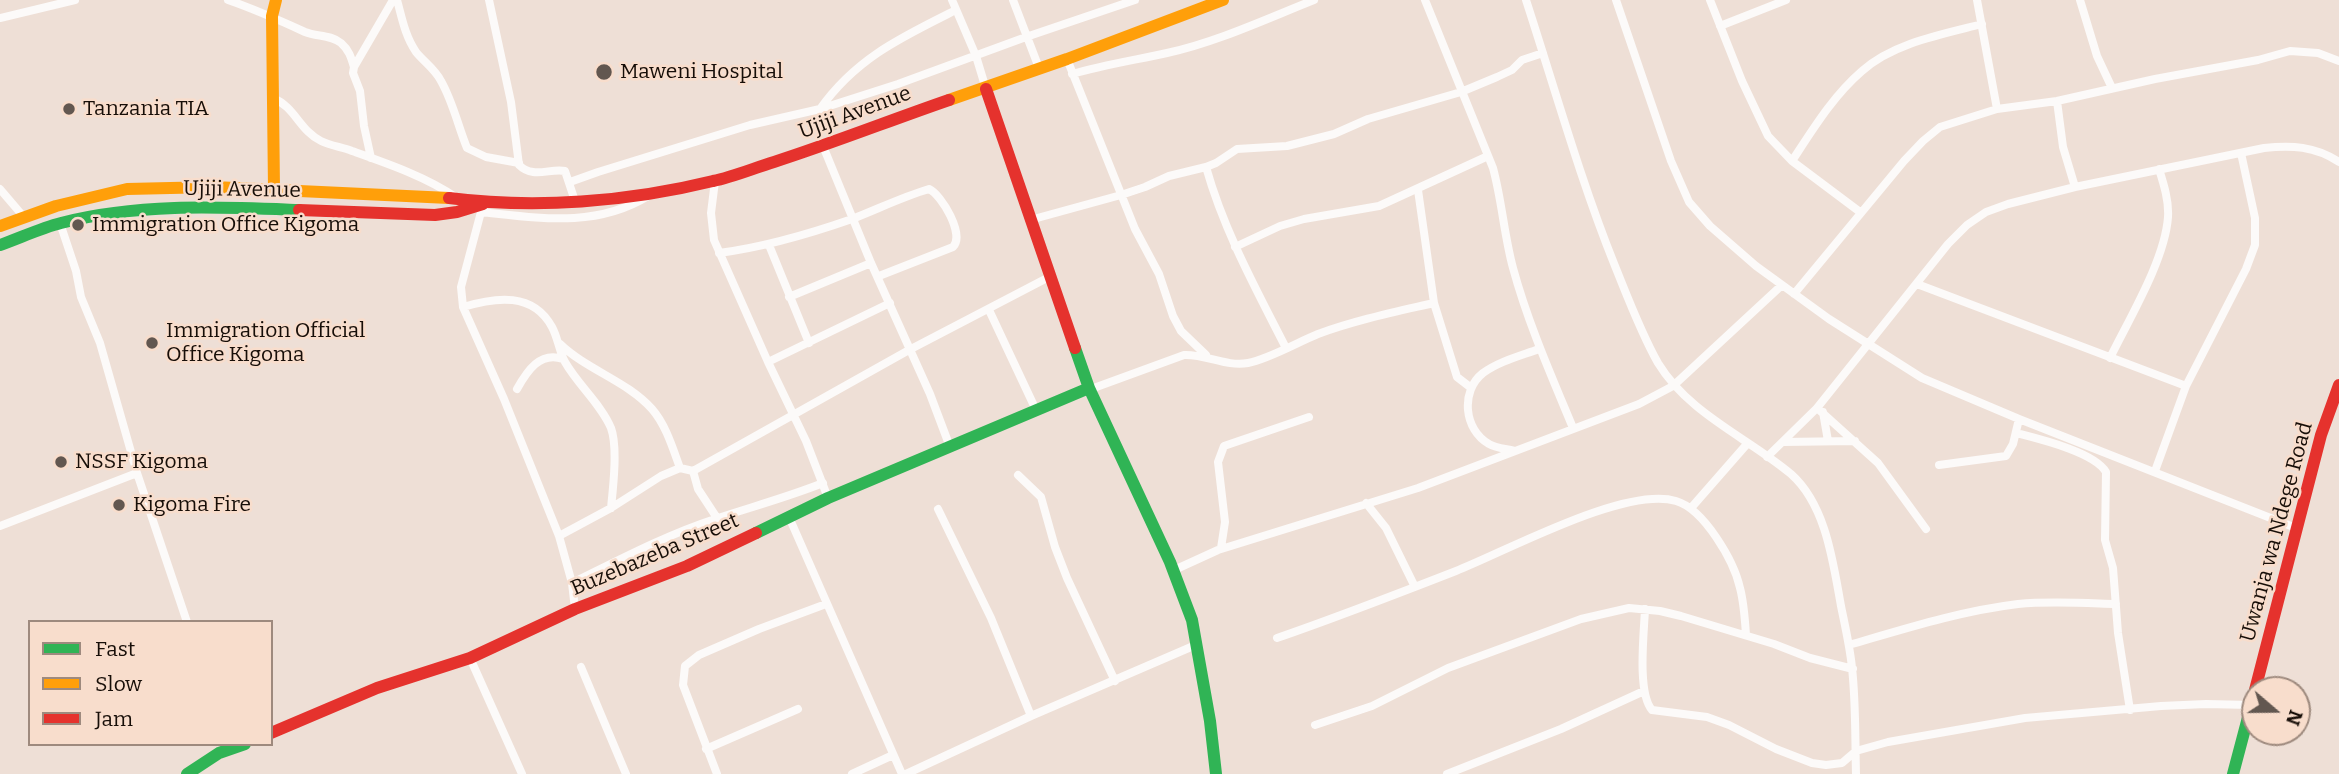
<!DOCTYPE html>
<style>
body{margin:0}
#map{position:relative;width:2339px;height:774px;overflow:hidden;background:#eedfd6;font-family:Bitter,serif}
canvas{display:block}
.legend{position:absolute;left:28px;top:620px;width:245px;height:126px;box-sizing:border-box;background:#f8ddcc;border:2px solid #9e8a7e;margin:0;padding:9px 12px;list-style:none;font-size:21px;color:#170e08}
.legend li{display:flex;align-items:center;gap:14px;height:35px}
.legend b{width:35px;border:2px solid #9e8a7e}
.north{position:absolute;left:2241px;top:676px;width:70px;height:70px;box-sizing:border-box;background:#f8ddcc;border:2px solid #9e8a7e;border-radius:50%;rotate:110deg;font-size:19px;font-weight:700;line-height:28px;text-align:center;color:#170e08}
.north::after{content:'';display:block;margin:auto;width:24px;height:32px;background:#625750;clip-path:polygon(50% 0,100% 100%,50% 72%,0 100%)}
</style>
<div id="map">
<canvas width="2339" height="774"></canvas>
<ul class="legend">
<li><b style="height:9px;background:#30b455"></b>Fast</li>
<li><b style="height:9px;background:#ff9f0a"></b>Slow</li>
<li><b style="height:9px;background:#e5322d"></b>Jam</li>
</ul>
<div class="north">N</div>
</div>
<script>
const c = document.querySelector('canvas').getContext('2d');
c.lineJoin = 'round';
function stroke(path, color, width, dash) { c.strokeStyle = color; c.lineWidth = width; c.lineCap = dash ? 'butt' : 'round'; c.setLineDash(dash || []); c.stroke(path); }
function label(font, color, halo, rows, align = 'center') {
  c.font = font + ' Bitter,serif'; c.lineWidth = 5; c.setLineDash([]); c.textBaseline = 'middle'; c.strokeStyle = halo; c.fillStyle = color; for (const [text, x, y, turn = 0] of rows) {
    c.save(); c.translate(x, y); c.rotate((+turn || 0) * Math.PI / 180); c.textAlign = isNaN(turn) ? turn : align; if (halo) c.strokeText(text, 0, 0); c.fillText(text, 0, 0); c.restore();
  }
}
stroke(new Path2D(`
 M228,0c26,9 51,20 77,32 12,5 25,2 36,11 8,7 10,14 13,24
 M397,0c5,18 8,36 19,52 8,10 19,17 25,29 12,21 17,45 26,67l19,9 33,6
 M489,0l22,102 8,63c14,14 31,3 46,6l10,30
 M952,0l24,56 10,33
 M1013,0l26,68
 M1425,0l68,168c9,33 11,67 20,100 15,55 38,107 60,160
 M1526,0c29,89 54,179 89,266 13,32 26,67 43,97 31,51 89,74 133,111 35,31 42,88 50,132 4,20 9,41 11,62 4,35 3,71 4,106
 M1616,0l55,161 18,41 21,24 46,40 73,53 93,59 97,41 277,109
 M1710,0l32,81 26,55 24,25 68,51
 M1977,0l20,109
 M2080,0l17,56 15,32
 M0,18l75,-18
 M1720,26l66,-26
 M1067,59l68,170 24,45 14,42 8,15 25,24
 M1072,74c31,-9 63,-14 95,-21 50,-11 99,-34 147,-53
 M273,98c22,9 27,33 48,43 10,5 21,6 31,10 34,12 75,26 105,47
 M2057,101l6,46 12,40
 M820,109c36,-51 82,-72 136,-99
 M823,146l48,117 59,131 20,53
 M371,158l-7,-32 -4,-35 -7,-18 1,-6 39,-67
 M1792,161c21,-32 41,-65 70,-90 31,-28 81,-37 120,-47
 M1206,167c18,64 50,122 80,181
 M715,181l-4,32 3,27 54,122 38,79 22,57
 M570,182l28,-10 152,-47 70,-16 78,-25 128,-47 109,-37
 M0,189l23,27
 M1418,190l16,113 23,74 13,10
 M486,203l-5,9 -20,75 2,20 41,92 55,137 13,47 3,26
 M481,212c58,6 115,16 167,-16
 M1030,220l91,-25 24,-8 24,-11 37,-9 10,-4 21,-14 50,-3 47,-12 34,-15 93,-27 36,-15 15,-7 10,-10 21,-7
 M60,223l16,48 5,26 19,46 37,130 50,149
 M769,245l40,98
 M1235,247l45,-21 24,-7 75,-13 109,-50
 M719,253c46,-6 90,-19 133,-34 26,-10 50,-22 77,-30 13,6 36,46 24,58l-74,29
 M1917,284l269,102
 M1794,294l110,-133 19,-20 17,-14 57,-18 60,-8 98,-22 103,-19 32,-9 28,2 21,8
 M789,297l82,-34
 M463,307c33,-10 70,-15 89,20 6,11 7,24 13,35 13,23 36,42 46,66 7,19 2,60 0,80
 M989,310l47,100
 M560,344c27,26 67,37 92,65 14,16 21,40 28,59
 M2110,358c19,-39 55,-98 58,-141 1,-16 -4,-32 -9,-48
 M768,362l122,-59
 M517,389c10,-18 23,-38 46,-30
 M1091,389l93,-34c22,-1 42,12 64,8 21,-4 50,-21 70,-29 38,-14 77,-22 116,-31
 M1817,408l61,55 48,66
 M1823,412l5,29
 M2016,433c23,6 78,19 90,39l-1,68 8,28 5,65 12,77
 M1783,442l72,-1
 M1515,451c-7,-2 -20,-3 -26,-7 -25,-14 -29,-53 -6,-71 17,-12 37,-17 56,-24
 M1767,457l50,-49 131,-164 19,-19 19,-13 22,-8 67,-17 189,-39c27,-3 51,-2 75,14
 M1939,465l67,-9 7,-12 6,-25
 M693,471l5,18 19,29
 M2155,471l31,-85 60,-117 9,-24v-27l-14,-65
 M1018,475l23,22 14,50 12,31 48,103
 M1366,503l20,25 29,59
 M1691,508l56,-64
 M938,509l53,109 40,98
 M789,517l113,257
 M0,526l137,-53
 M559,536l52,-28 50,-32 19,-8 13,3 216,-121 142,-74
 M1221,548l4,-26 -7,-60 6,-16 85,-29
 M1172,571l46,-21 200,-62 221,-84 34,-18 109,-101
 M572,583c47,-23 94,-48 143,-64 36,-12 73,-22 108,-36
 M1645,609c-1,24 -8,84 7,101l55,7 22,8 47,24 36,14 14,2 16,-2 14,-12 32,-9 137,-24 136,-12 45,-2 45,1
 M1277,638c61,-21 120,-44 179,-67 51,-20 169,-85 220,-70 28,8 58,60 64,87 4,15 5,32 6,47
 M1849,645c55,-16 111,-34 169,-41 32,-3 65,-1 98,0
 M470,658l52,116
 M581,667l45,107
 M1315,725l57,-19 76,-38 133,-49 48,-11 31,3 21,5 93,28 36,14 43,11
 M706,749l92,-40
 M717,774l-34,-89 2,-19 14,-11 60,-26 67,-25
 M852,774l41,-19
 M906,774l125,-58 167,-72
 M1447,774l114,-45 83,-38`), '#fcfaf9', 8);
stroke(new Path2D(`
 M0,245c20,-7 41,-17 61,-22 78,-20 158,-16 238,-13
 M1075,348l14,40 81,174 22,58 18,101 6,53
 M756,533l72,-35 261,-110
 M187,774l32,-21 26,-9
 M2233,774l22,-83`), '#30b455', 12);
stroke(new Path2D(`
 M949,100l118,-41 156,-59
 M274,189l-2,-173 4,-16
 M0,226l56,-20 71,-17 87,-2 235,11`), '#ff9f0a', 12);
stroke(new Path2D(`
 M986,89l89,259
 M449,198c86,11 179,4 264,-17 20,-4 41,-13 61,-19 59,-19 117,-42 175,-62
 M299,210l136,5 22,-3 26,-8
 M2255,690l66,-255 18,-50
 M271,733l106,-45 93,-30 105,-49 112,-43 69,-33`), '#e5322d', 12);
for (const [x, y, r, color] of [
 [604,72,9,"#625750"],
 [69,109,7,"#625750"],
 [78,225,7,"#625750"],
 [152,343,7,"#625750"],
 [61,462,7,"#625750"],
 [119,505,7,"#625750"]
]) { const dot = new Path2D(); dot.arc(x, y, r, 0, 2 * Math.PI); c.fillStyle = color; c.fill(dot); stroke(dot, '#f8ddcc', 2.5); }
label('21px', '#170e08', '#f8ddcc', [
 ["Maweni Hospital",620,72],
 ["Tanzania TIA",83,109],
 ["Immigration Office Kigoma",92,225],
 ["Immigration Official",166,331],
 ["Office Kigoma",166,355],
 ["NSSF Kigoma",75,462],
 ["Kigoma Fire",133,505]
], 'left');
label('21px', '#170e08', '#f8ddcc', [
 ["Ujiji Avenue",855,113,-20],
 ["Ujiji Avenue",242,190,1],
 ["Uwanja wa Ndege Road",2277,532,-75],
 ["Buzebazeba Street",655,555,-23]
]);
</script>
